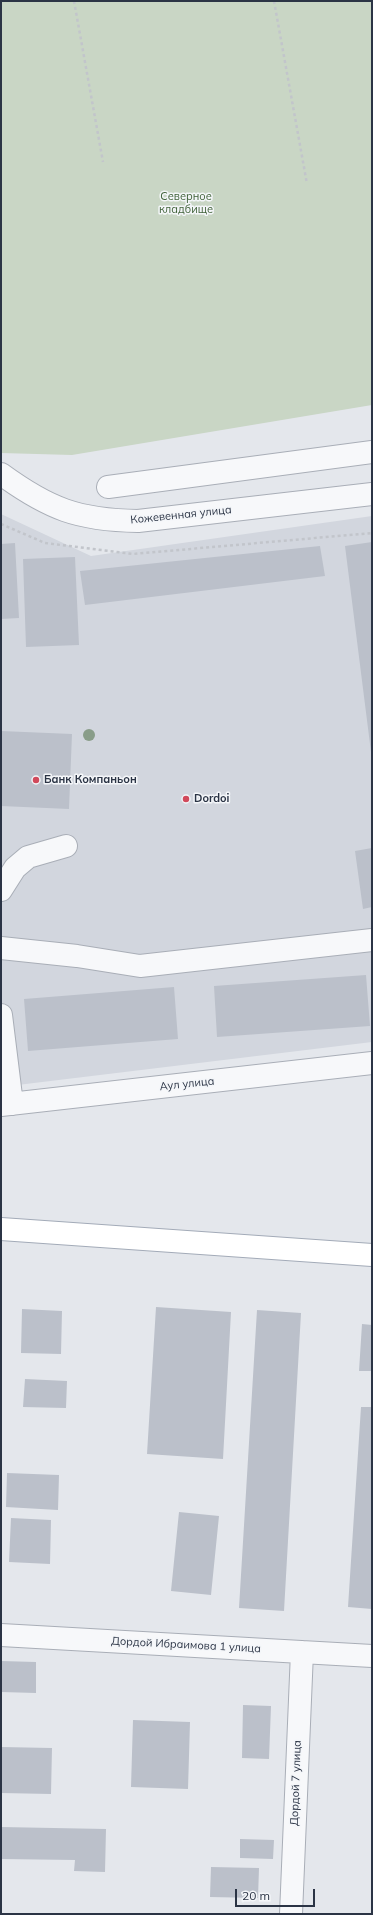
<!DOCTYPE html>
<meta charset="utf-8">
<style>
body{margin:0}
#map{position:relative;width:373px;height:1915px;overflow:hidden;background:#e4e7ec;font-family:Mulish,sans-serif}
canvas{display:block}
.frame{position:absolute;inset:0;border:2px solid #2b3445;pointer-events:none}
.scale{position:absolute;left:235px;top:1889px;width:80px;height:18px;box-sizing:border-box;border:2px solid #2b3445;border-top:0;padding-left:5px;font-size:12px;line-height:14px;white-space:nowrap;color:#2b3445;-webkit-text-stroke:3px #f4f6f9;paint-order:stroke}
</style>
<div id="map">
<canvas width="373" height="1915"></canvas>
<div class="frame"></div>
<div class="scale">20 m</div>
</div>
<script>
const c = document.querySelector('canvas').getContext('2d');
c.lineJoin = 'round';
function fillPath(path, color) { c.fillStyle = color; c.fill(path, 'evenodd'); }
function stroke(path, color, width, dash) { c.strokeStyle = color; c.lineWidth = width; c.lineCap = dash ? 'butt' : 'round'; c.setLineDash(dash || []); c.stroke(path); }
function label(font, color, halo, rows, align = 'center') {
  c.font = font + ' Mulish,sans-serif'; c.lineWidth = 3; c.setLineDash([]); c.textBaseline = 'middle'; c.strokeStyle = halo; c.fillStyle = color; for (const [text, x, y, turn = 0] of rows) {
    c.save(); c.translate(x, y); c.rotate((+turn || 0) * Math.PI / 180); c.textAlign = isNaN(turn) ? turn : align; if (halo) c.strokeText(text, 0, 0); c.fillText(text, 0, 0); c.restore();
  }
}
fillPath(new Path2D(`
 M1,514l90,42 281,-40v526l-371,45z`), '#d2d6de');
fillPath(new Path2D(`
 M1,1h371v404l-300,50 -71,-2z`), '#c9d6c5');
fillPath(new Path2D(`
 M372,542v210h-1l-26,-206z
 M15,543l4,75 -18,1v-75z
 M320,546l5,30 -240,29 -5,-34z
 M75,557l4,88 -53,2 -3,-88z
 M1,731l71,3 -3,75 -68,-3z
 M372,848v59l-9,2 -8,-58z
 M366,975l4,51 -153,11 -3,-51z
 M174,987l4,52 -150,12 -4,-52z
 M156,1307l75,5 -8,147 -76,-5z
 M22,1309l40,2 -1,43 -40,-1z
 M257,1310l44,3 -17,298 -45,-3z
 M362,1324l10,1v46h-13z
 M25,1379l42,2 -1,27 -43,-1z
 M361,1407h11v202l-24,-2z
 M7,1473l52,2 -1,35 -52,-3z
 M179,1512l40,4 -8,79 -40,-4z
 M11,1518l40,2 -1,44 -41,-2z
 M1,1661l35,1v31l-35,-1z
 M243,1705l28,1 -2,53 -27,-1z
 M133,1720l57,2 -2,67 -57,-2z
 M1,1747l51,1 -1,46 -50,-1z
 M1,1827l105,2 -1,43 -31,-1 1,-11 -74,-1z
 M240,1839l34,1 -1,19 -33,-1z
 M211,1867l48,1 -1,30 -48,-1z`), '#bbc0ca');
const minor = new Path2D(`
 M1,474c48,35 77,46 137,47l234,-27
 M108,487l264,-35
 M1,890l14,-22 13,-11 38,-11
 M1,948l76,8 63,10 232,-26
 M1,1015l11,89
 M1,1105l371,-42
 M1,1635l371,21
 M291,1914l11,-262`);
const major = new Path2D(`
 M1,1229l371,26`);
stroke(minor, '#a9aeb7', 24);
stroke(major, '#a3abb8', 24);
stroke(new Path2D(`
 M74,1l29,161
 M274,1l33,183
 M1,524l44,19 88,11 239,-21`), '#c2c5cb', 2.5, [3, 3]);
stroke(minor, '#f7f8fa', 22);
stroke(major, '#fff', 22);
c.fillStyle = '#899d89';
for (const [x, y] of [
 [89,735]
]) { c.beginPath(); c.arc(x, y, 6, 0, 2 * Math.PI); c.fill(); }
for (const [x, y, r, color] of [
 [36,780,4,"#d1495b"],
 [186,799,4,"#d1495b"]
]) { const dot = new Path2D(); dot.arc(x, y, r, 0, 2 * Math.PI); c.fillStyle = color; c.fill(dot); stroke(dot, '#f4f6f9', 1.5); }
label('11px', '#3f6138', '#f4f6f9', [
 ["Северное",186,197],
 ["кладбище",186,210]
]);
label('11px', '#2b3445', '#f4f6f9', [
 ["Кожевенная улица",181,515,-6],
 ["Аул улица",187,1084,-6],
 ["Дордой Ибраимова 1 улица",186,1645,3],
 ["Дордой 7 улица",296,1783,-88]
]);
label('bold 11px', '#2b3445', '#f4f6f9', [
 ["Банк Компаньон",44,780],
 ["Dordoi",194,799]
], 'left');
</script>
